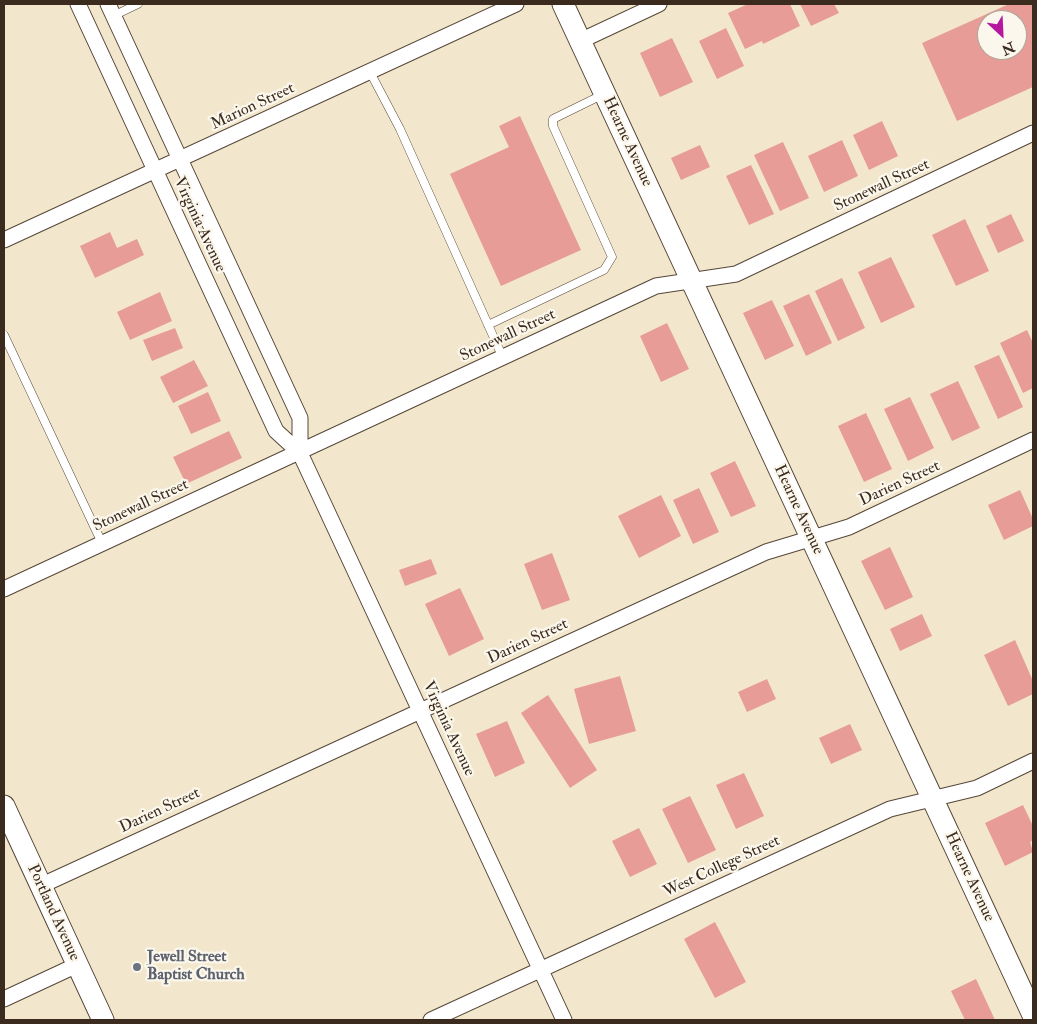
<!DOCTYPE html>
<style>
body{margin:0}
#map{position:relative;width:1037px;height:1024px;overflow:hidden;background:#f2e7cc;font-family:"IM FELL Double Pica",serif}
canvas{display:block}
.frame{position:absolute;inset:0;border:5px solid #3b2a1e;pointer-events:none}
.north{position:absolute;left:977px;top:10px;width:50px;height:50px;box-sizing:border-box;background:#fbf7ec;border:1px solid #aea59a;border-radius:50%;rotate:155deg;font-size:14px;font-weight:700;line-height:20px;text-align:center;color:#3b2a1e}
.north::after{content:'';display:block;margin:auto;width:18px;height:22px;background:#b5179e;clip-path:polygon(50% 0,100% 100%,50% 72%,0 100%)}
</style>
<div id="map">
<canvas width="1037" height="1024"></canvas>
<div class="frame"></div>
<div class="north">N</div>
</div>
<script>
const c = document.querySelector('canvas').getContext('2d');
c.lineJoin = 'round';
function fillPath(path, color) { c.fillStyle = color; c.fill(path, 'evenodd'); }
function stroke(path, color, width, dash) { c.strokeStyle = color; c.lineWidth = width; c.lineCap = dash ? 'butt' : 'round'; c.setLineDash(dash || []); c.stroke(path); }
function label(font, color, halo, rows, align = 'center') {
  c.font = font + ' "IM FELL Double Pica",serif'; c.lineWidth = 4.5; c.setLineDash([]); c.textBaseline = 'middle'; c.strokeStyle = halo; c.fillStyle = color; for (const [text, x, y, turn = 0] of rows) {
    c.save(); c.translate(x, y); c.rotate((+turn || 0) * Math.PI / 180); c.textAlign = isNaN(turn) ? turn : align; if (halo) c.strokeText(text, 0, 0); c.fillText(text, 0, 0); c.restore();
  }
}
fillPath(new Path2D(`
 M748,4h42l10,22 -37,18 -1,-3 -17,8 -17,-36z
 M800,4h34l5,9 -28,13z
 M1009,4h24v83l-76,34 -35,-78zM987,20h30v30h-30z
 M726,28l18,38 -27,13 -18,-38z
 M672,38l21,44 -33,15 -20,-44z
 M520,116l61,134 -80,36 -51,-112 59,-27 -10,-21z
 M882,121l16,35 -29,14 -16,-35z
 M842,140l16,36 -34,16 -16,-36z
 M783,142l26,56 -29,13 -26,-56z
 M700,145l10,22 -29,13 -10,-22z
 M751,165l23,49 -25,11 -23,-49z
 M1011,214l13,27 -26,12 -12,-27z
 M965,219l24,52 -33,15 -24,-51z
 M110,232l7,16 20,-9 7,16 -49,23 -15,-32z
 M891,257l24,50 -34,16 -23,-51z
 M842,278l23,50 -27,13 -23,-50z
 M160,292l12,29 -42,19 -13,-28z
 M809,294l23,49 -26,13 -23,-50z
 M772,300l22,46 -29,14 -22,-47z
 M667,323l22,46 -28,13 -21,-46z
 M175,328l8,20 -31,13 -9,-21z
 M1027,330l6,13v45l-10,5 -23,-50z
 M999,355l24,52 -25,12 -24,-53z
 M194,360l14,26 -35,17 -13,-26z
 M958,381l22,47 -28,13 -22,-47z
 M208,392l13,29 -30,13 -13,-28z
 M910,397l24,51 -26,13 -24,-52z
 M866,413l26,56 -28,13 -26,-56z
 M229,431l13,27 -56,26 -13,-27z
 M735,461l21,45 -25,11 -21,-44z
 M699,488l20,44 -26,12 -20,-44z
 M1020,490l13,29v7l-29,14 -16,-35z
 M661,495l20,41 -42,22 -21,-42z
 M890,547l23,50 -28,13 -24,-49z
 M552,553l18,47 -28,10 -18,-46z
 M431,559l6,15 -32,12 -6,-16z
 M460,588l24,51 -35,17 -24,-52z
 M922,614l10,22 -32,15 -10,-22z
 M1015,640l18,41v13l-25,12 -24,-51z
 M620,676l16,55 -47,13 -15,-55z
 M767,679l9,20 -29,13 -9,-20z
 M548,695l49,75 -27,18 -49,-75z
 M507,721l18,42 -30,14 -19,-43z
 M850,724l12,26 -31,14 -12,-26z
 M744,773l20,43 -28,13 -20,-44z
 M690,796l26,54 -28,13 -26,-54z
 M1023,805l10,21v14l-3,2 3,10 -28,14 -20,-43z
 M639,828l18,36 -27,13 -18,-36z
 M715,922l31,60 -31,16 -31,-59z
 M976,979l19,41h-30l-14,-29z`), '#e79c97');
const lane = new Path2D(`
 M113,16l25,-12
 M370,72l30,57 103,229
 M488,325l116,-55 8,-13 -59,-131v-7l51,-25
 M4,335l98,208`);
const street = new Path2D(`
 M78,4l198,427 24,22 264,567
 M108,4l192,414v35
 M580,41l79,-37
 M4,240l512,-236
 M4,589l652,-303 80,-12 297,-141
 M40,886l726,-334 83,-25 184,-87
 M4,999l73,-34
 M431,1020l459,-211 87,-21 56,-27`);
const secondary = new Path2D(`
 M563,4l470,1011
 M4,806l99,214`);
stroke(lane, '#564638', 9);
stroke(street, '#564638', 17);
stroke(secondary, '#564638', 23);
stroke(lane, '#fff', 8);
stroke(street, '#fff', 15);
stroke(secondary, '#fff', 21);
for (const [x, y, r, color] of [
 [137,967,5,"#6b7280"]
]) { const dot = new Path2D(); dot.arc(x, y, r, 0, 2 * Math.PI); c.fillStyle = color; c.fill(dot); stroke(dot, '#fbf7ec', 2); }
label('16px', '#3b2a1e', '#fbf7ec', [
 ["Marion Street",253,107,-25],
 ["Hearne Avenue",627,142,65],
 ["Stonewall Street",882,186,-25],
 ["Virginia Avenue",199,225,65],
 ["Stonewall Street",508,336,-25],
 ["Darien Street",900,484,-25],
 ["Stonewall Street",141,506,-25],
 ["Hearne Avenue",798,510,65],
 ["Darien Street",528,642,-25],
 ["Virginia Avenue",448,729,65],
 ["Darien Street",160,811,-25],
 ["West College Street",722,867,-25],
 ["Hearne Avenue",969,877,65],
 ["Portland Avenue",53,913,65]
]);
label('bold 16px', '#5b616d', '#fbf7ec', [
 ["Jewell Street",147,958],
 ["Baptist Church",147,976]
], 'left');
</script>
